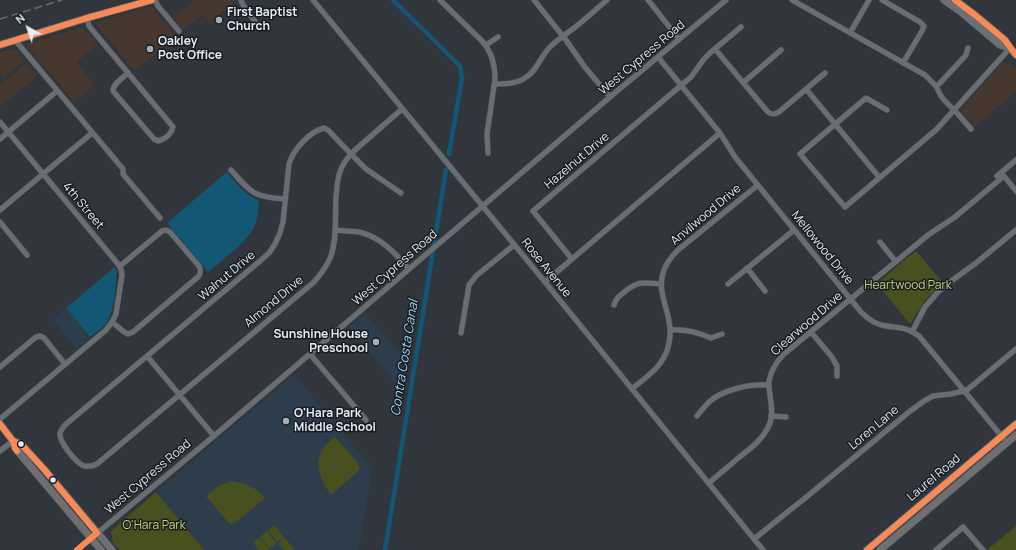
<!DOCTYPE html>
<style>
body{margin:0}
#map{position:relative;width:1016px;height:550px;overflow:hidden;background:#30363c;font-family:Manrope,sans-serif}
canvas{display:block}
.north{position:absolute;left:8px;top:8px;width:40px;height:40px;-webkit-text-stroke:3px #181c22;paint-order:stroke;rotate:320deg;font-size:11px;font-weight:700;line-height:16px;text-align:center;color:#e6edf5}
.north::after{content:'';display:block;margin:auto;width:14px;height:18px;background:#e6edf5;clip-path:polygon(50% 0,100% 100%,50% 72%,0 100%)}
</style>
<div id="map">
<canvas width="1016" height="550"></canvas>
<div class="north">N</div>
</div>
<script>
const c = document.querySelector('canvas').getContext('2d');
c.lineJoin = 'round';
function fillPath(path, color) { c.fillStyle = color; c.fill(path, 'evenodd'); }
function stroke(path, color, width, dash) { c.strokeStyle = color; c.lineWidth = width; c.lineCap = dash ? 'butt' : 'round'; c.setLineDash(dash || []); c.stroke(path); }
function label(font, color, halo, rows, align = 'center') {
  c.font = font + ' Manrope,sans-serif'; c.lineWidth = 3; c.setLineDash([]); c.textBaseline = 'middle'; c.strokeStyle = halo; c.fillStyle = color; for (const [text, x, y, turn = 0] of rows) {
    c.save(); c.translate(x, y); c.rotate((+turn || 0) * Math.PI / 180); c.textAlign = isNaN(turn) ? turn : align; if (halo) c.strokeText(text, 0, 0); c.fillText(text, 0, 0); c.restore();
  }
}
fillPath(new Path2D(`
 M192,0h44v1l-26,21 -7,-8 -20,16 -9,-12 19,-16z
 M151,6l25,31 -41,34 -40,-48z
 M80,28l4,1 14,15 -21,18 18,23 -21,17 -48,-58z
 M13,49l3,1 8,10 -20,17 -4,-5v-19z
 M26,63l11,13 -37,31v-22z
 M1002,63h9l5,5v24l-41,34 -13,-14v-4z`), '#46382f');
fillPath(new Path2D(`
 M66,308l24,30 -13,11 -24,-30z
 M365,313l39,45 -5,29 -51,-60z
 M294,374l78,94 -14,82h-154l-48,-58z`), '#2e3d4c');
fillPath(new Path2D(`
 M916,251l27,32 -17,16 -16,25 -33,-40 33,-29h1z
 M335,437l23,26 2,6 -5,5 -24,21c-11,-16 -19,-33 -5,-50 2,-3 6,-5 9,-8z
 M233,481c15,3 22,6 32,17l-29,24 -5,2 -4,-3 -21,-25 14,-11z
 M156,492l48,58h-84l-7,-7 -2,-12z
 M274,525l10,12 -7,5 -9,-11z
 M1016,526v24h-27l-1,-1z
 M267,531l9,12 -6,6 -10,-12z
 M259,537l10,12 -1,1h-9l-6,-7z
 M284,537l10,12 -1,1h-9l-6,-7z`), '#49501f');
fillPath(new Path2D(`
 M227,172c10,13 17,21 32,29 -1,8 -1,17 -4,24 -7,17 -33,35 -47,47l-41,-49z
 M115,267l2,5c-2,16 -2,40 -12,53 -4,4 -10,8 -15,12l-24,-29z`), '#125774');
stroke(new Path2D(`
 M393,0l67,66 2,12 -13,76
 M385,550l61,-380`), '#125774', 4.5);
const minor = new Path2D(`
 M155,0l3,6 21,25
 M241,0l2,5 13,18
 M313,0l232,282 218,268
 M440,0l42,41c10,11 13,23 13,38l-8,55 1,19
 M534,0l32,40 18,26 26,31
 M648,0l31,39
 M792,0l133,75 11,11 5,10 4,5 13,13 13,15
 M882,0l38,22 4,4 -2,5 -19,32
 M87,18l2,8 84,101c-2,7 -7,12 -15,14l-4,-2 -41,-48c0,-8 10,-13 15,-18
 M850,33l19,-33
 M15,40l108,129v5l37,44
 M486,45l12,-8
 M715,49l52,62c4,4 7,4 12,1l46,-39
 M658,57l62,76 15,24 126,155c7,7 15,13 25,14 6,1 13,1 19,3 5,1 9,4 14,7l84,102
 M744,82l37,-32
 M495,84c10,0 21,0 30,-6 12,-7 15,-21 25,-31 7,-7 16,-13 24,-19 12,-9 22,-19 33,-28
 M936,86l4,-3 26,-28 2,-7
 M806,89l73,88
 M887,110l-21,-12 -66,56 45,53 92,-78 8,-9 65,-72
 M0,122l118,142 3,5 1,6 -6,39 -4,8 -6,8 -106,89
 M0,139l57,-48
 M231,170c20,23 23,27 54,29
 M997,176l19,-16
 M401,193l-35,-24 -15,-15 -23,-24 -4,-2c-15,4 -31,22 -35,36l-6,58 -3,11 -5,11 -6,9 -9,8 -195,164c-2,3 -4,5 -5,8 -1,9 16,30 24,33 5,1 9,0 13,-2l217,-182c7,-8 13,-16 17,-26 6,-18 4,-40 5,-59 1,-10 1,-21 6,-30 3,-7 8,-12 13,-17l47,-41
 M0,210l92,-77
 M0,222l27,33
 M335,230c8,1 16,1 24,2 22,5 36,21 50,37
 M880,242l16,20
 M572,259l-39,-48 158,-134 13,-18 6,-6 31,-26
 M747,268l18,23
 M545,282l175,-149
 M728,284l66,-54
 M614,305c2,-6 4,-8 9,-12 14,-12 20,-11 38,-9
 M112,322c6,4 10,10 16,12l5,-2 66,-56c2,-4 2,-6 0,-10l-29,-34 -4,-2 -4,1 -42,35
 M670,330c15,-1 27,2 41,8l11,-4
 M811,332l21,25 5,9v10
 M912,332l13,-25 13,-15 16,-13 22,-16 40,-33
 M461,333l8,-48 7,-9 38,-31
 M310,354l56,66
 M147,356l67,80
 M0,367l36,-30 4,-1 4,2 21,26
 M632,389c10,-9 22,-16 29,-27 8,-11 11,-27 8,-41 -3,-17 -12,-33 -5,-51 3,-8 8,-14 14,-20l80,-65
 M697,416c4,-5 8,-10 12,-14 14,-13 42,-18 59,-17
 M771,416l15,1
 M0,451l13,-10
 M709,483c9,-8 19,-16 28,-24 13,-10 27,-20 33,-36 4,-12 0,-24 -1,-36 -1,-12 7,-25 15,-33l144,-119 27,-18 49,-41 12,15
 M754,539l36,-29 14,-11 105,-87 15,-11 9,-5 18,-2 16,-4 49,-41
 M77,550l137,-114 396,-339 116,-97
 M936,550l27,-23 20,23`);
const major = new Path2D(`
 M944,0l16,11 40,34 10,3
 M955,0l20,15 30,25 5,8 6,7
 M0,45l87,-27 65,-18
 M0,424l13,17 2,7 86,102
 M13,441l8,3 22,24 69,82
 M867,550l149,-126
 M880,550l136,-115`);
stroke(minor, '#4f5359', 6);
stroke(major, '#4f5359', 8);
stroke(minor, '#6a6e73', 5);
stroke(major, '#6f6f71', 7);
stroke(new Path2D(`
 M0,19l62,-19`), '#676d72', 1.5, [8, 4]);
stroke(new Path2D(`
 M955,0l20,15 30,25 11,15
 M0,45l87,-27 65,-18
 M0,424l13,17 2,7 2,3
 M13,441l8,3 22,24 54,65 -20,17
 M867,550l149,-126`), '#f98a56', 6);
for (const [x, y, r, color] of [
 [219,20,4,"#a6adb4"],
 [150,49,4,"#a6adb4"],
 [376,342,4,"#a6adb4"],
 [286,421,4,"#a6adb4"],
 [21,444,3.5,"#e6edf5"],
 [53,480,3.5,"#e6edf5"]
]) { const dot = new Path2D(); dot.arc(x, y, r, 0, 2 * Math.PI); c.fillStyle = color; c.fill(dot); stroke(dot, '#181c22', 1.5); }
label('bold 12px', '#e6edf5', '#181c22', [
 ["First Baptist",227,13],
 ["Church",227,27],
 ["Oakley",158,42],
 ["Post Office",158,56],
 ["Sunshine House",368,335,"right"],
 ["Preschool",368,349,"right"],
 ["O'Hara Park",294,414],
 ["Middle School",294,428]
], 'left');
label('12px', '#e6edf5', '#181c22', [
 ["West Cypress Road",642,58,-40],
 ["Hazelnut Drive",577,161,-40],
 ["4th Street",83,206,50],
 ["Anvilwood Drive",706,215,-40],
 ["Mellowood Drive",822,248,51],
 ["West Cypress Road",395,268,-41],
 ["Rose Avenue",546,268,51],
 ["Walnut Drive",227,276,-40],
 ["Almond Drive",274,302,-40],
 ["Clearwood Drive",807,324,-41],
 ["Loren Lane",874,428,-40],
 ["West Cypress Road",148,477,-40],
 ["Laurel Road",934,478,-40]
]);
label('12px', '#c5d379', '#181c22', [
 ["Heartwood Park",908,286],
 ["O'Hara Park",154,526]
]);
label('italic 13px', '#a1d7f5', '#181c22', [
 ["Contra Costa Canal",405,358,-81]
]);
</script>
